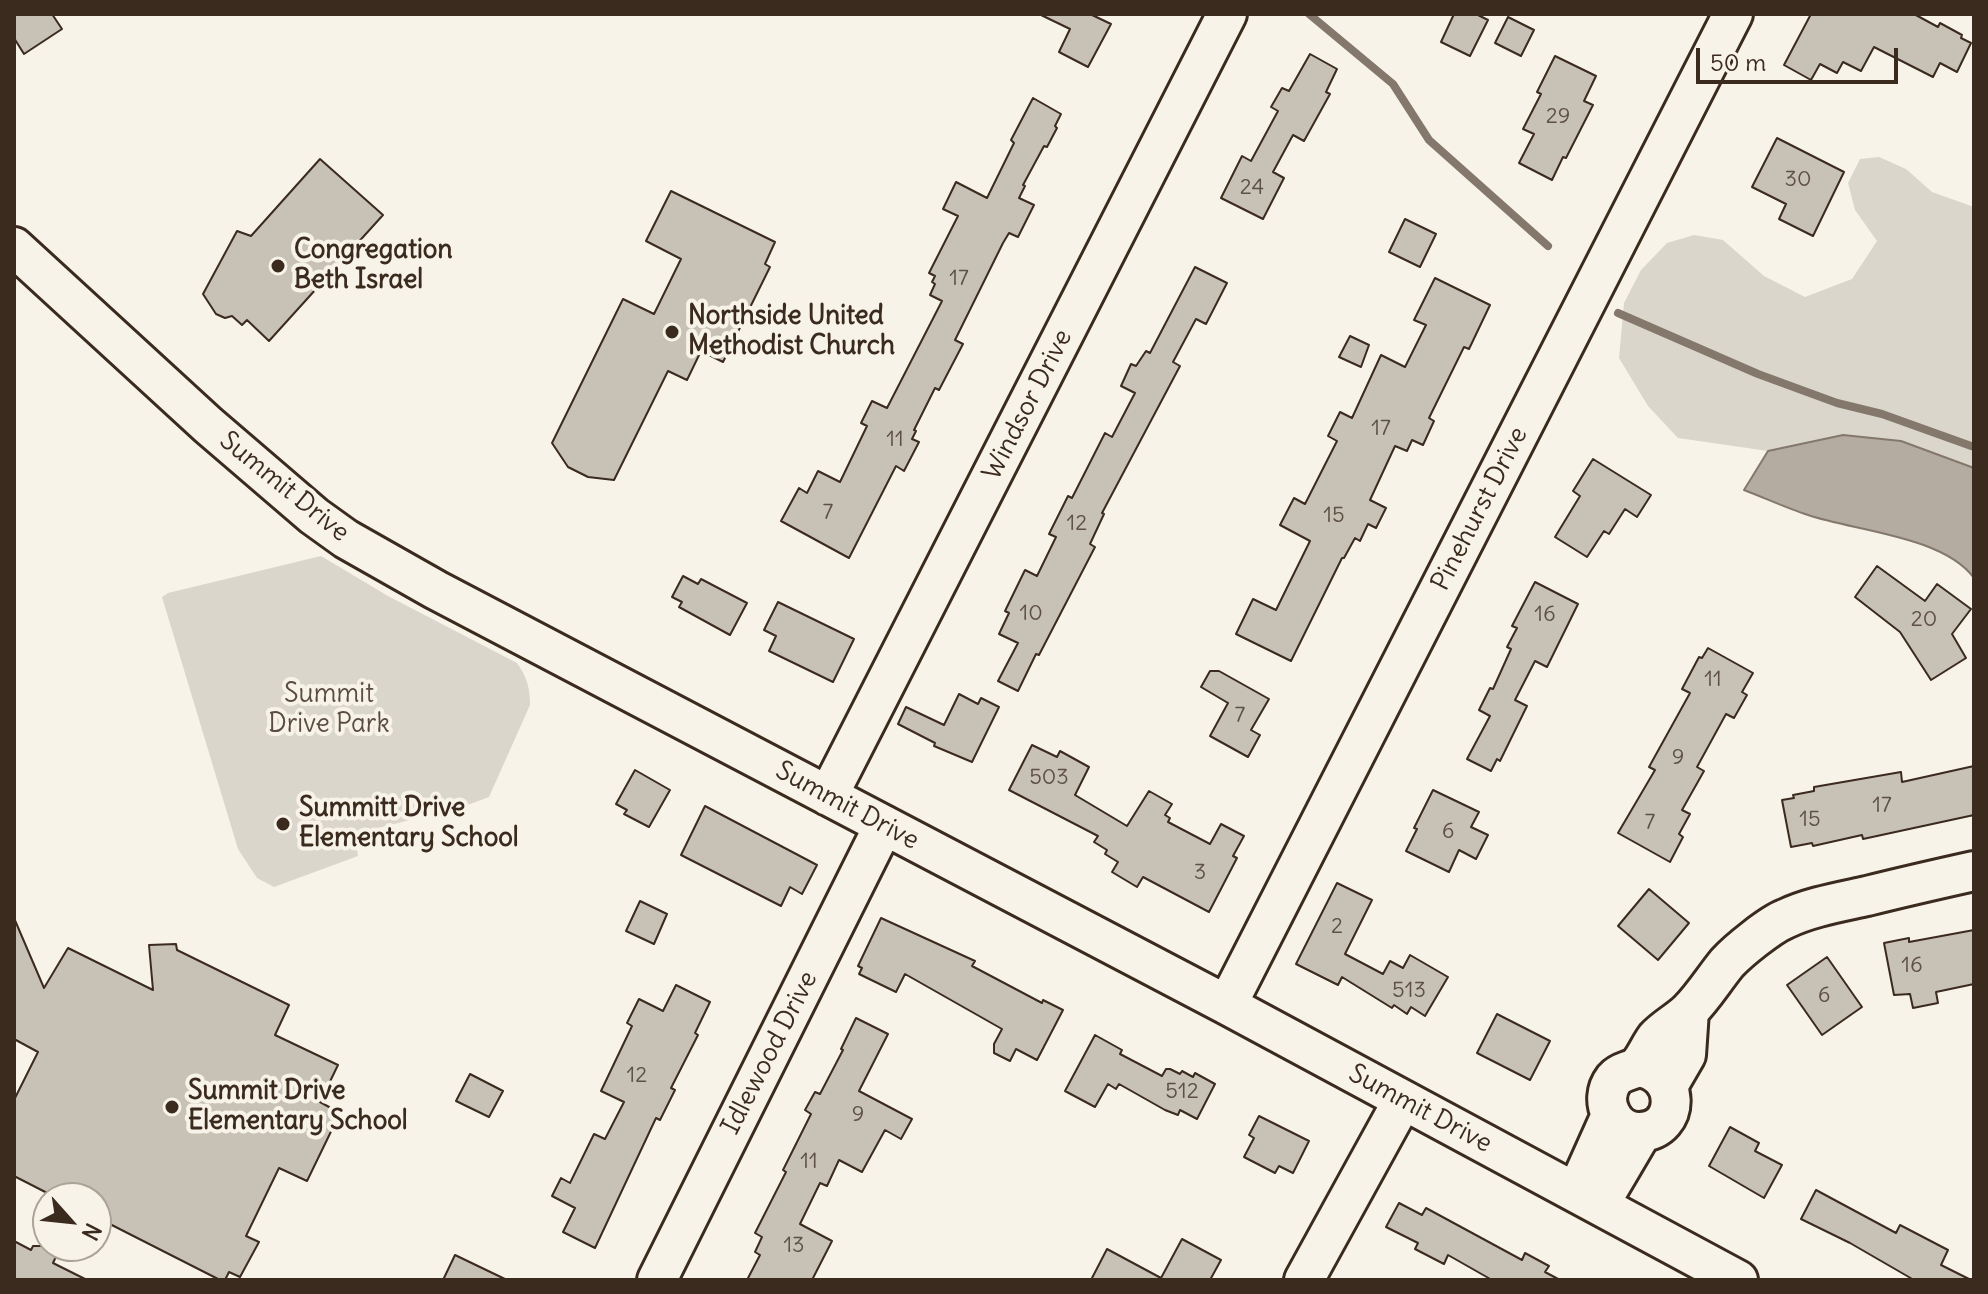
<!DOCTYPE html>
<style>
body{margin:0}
#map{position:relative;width:1988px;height:1294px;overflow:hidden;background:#f7f3e8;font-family:Delius,sans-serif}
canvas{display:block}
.frame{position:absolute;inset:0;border:16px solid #3b2a1e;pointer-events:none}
.north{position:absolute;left:32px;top:1182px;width:80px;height:80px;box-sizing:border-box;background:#f7f3e8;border:2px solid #aca397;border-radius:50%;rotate:117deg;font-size:22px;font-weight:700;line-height:32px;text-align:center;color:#3b2a1e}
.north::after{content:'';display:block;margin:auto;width:28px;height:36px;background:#3b2a1e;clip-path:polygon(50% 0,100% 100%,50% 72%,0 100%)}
.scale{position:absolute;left:1696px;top:48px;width:202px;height:36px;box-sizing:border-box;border:4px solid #3b2a1e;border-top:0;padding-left:10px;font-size:24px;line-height:28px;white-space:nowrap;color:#3b2a1e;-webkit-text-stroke:6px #f7f3e8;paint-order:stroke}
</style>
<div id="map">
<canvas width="1988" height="1294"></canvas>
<div class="frame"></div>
<div class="north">N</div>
<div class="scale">50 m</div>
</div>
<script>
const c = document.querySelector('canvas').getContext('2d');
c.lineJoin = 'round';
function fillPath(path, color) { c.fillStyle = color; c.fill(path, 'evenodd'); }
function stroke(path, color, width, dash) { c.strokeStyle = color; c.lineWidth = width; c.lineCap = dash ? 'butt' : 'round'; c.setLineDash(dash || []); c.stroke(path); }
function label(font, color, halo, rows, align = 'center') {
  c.font = font + ' Delius,sans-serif'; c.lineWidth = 8; c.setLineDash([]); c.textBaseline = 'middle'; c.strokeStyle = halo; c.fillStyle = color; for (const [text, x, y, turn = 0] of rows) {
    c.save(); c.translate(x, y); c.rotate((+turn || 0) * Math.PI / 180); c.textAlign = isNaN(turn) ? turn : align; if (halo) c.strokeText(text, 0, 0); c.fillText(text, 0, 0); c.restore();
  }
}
fillPath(new Path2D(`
 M1879,157l27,12 26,23 42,15v261l-73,-27 -58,-6 -75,16 -90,-13 -30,-32 -29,-48 5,-55 17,-33 26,-27 27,-8 29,5 41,36 41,21 47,-18 25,-38 -22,-31 -7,-27 12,-24z
 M321,556l67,40 129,67c10,14 13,25 13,42l-41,92 -24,9 -110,28 3,22 -84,31 -17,-9 -19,-29 -76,-252 6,-4z`), '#dbd6cb');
const water = new Path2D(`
 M1843,435l58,6 73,27v110c-31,-42 -119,-47 -166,-63 -22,-7 -43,-17 -64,-25l24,-39z`);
fillPath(water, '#b4aca0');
stroke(water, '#84786c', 2);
stroke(new Path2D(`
 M1309,14l84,70 36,56 119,106
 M1618,313l140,61 79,29 45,11 92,33`), '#84786c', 8);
const building = new Path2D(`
 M14,14h38l10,15 -38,25 -10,-16z
 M1039,14h51l21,10 -23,43 -29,-15 11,-23z
 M1454,14h22l12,6 -18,36 -29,-14z
 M1811,14h103l24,13 2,-4 22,12 -1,3 10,5 -14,29 -17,-9 -7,14 -59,-30 -13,24 -18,-9 -6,11 -17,-9 -9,16 -27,-15z
 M1508,17l26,13 -13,26 -26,-13z
 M1310,54l27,15 -11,23 4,2 -26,47 -11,-6 -20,37 11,6 -21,41 -42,-21 21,-42 9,5 27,-50 -7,-4 11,-19 7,3z
 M1555,56l41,20 -12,25 9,4 -27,53 -3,-1 -11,23 -33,-17 15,-29 -11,-5 18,-35 -4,-2z
 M1033,98l28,16 -6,12 2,2 -10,19 -3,-1 -21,39 2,1 -6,12 15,7 -16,32 -9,-4 -6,10 -48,97 8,4 -24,46 -4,-2 -21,42 2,1 -4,8 7,3 -15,29 -8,-5 -47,92 -68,-37 18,-33 8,5 11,-22 22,11 27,-56 -6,-3 11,-22 15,7 55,-107 -12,-6 5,-11 -3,-2 3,-6 -6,-3 29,-57 -15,-7 13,-27 31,16 27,-55 -3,-3z
 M1777,138l67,34 -31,64 -34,-17 7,-15 -34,-17z
 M320,159l63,56 -114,126 -22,-21 -5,5 -10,-9 -7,2 -9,-4 -13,-20 34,-63 14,5z
 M671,191l104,51 -10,22 5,3 -47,95 -22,-11 -14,29 -19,-9 -54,109 -26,-3 -20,-10 -16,-24 71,-144 31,15 27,-55 -35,-18z
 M1405,219l31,15 -16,33 -31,-15z
 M1195,267l32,16 -21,41 -10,-5 -23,43 7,4 -78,147 2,1 -14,30 5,3 -56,108 -3,-1 -18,37 -20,-10 20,-38 -19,-9 10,-21 -4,-2 20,-41 12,6 19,-39 -7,-3 19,-38 4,2 33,-65 7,4 23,-44 -14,-7 10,-22 5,2 10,-15 4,2z
 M1435,278l55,27 -21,44 -5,-2 -35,71 5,3 -11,24 -11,-5 -5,11 -12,-5 -25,54 16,8 -10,20 -8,-4 -8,17 -5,-3 -11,20h-2l-51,103 -55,-27 17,-35 23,11 34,-69 -30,-16 14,-27 11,6 32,-63 -9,-5 12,-24 12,6 29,-63 24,12 21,-42 -12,-5z
 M1350,336l19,9 -8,22 -22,-10z
 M1593,459l58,36 -14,22 -12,-8 -16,25 -5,-3 -17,26 -32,-20 25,-41 -7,-5z
 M1877,566l48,35 12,-17 34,25 -19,25 14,24 -35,22 -31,-48 -45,-35z
 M683,576l15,8 3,-5 46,24 -17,32 -51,-28 3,-5 -10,-5z
 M1535,582l43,22 -31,63 -12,-6 -20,39 12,6 -27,55 -3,-2 -6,12 -24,-12 23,-43 -11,-6 11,-22 3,1 18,-40 -4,-2 10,-19 -5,-2z
 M778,602l76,37 -21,43 -64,-31 7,-15 -12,-6z
 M1708,648l45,25 -11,19 5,3 -13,23 -8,-4 -29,53 7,4 -22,39 8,4 -11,20 4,3 -13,25 -52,-29 37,-63 -6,-3 41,-74 -8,-4 17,-32 3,1z
 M1210,671h9l50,28 -18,31 9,5 -12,22 -38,-21 18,-33 -27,-16z
 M959,694l19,10 3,-6 18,9 -27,55 -38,-16 1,-3 -37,-19 8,-17 38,18z
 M1032,745l25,12 3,-6 29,16 -14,28 52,31 22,-35 23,13 -7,11 5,3 -2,4 42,22 11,-20 23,12 -11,20 4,2 -28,54 -66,-35 -6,10 -25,-15 6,-10 -13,-8 2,-4 -13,-8 4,-6 -89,-46z
 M1974,766v49l-111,24 -1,-4 -49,11 -1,-3 -21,4 -9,-47 12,-2 -1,-3 21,-4v-4l87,-15 1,10z
 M635,770l35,20 -21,37 -25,-13 3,-4 -11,-6z
 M1433,790l46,22 -8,15 17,8 -12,24 -17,-9 -10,22 -43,-21 11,-22 -3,-1z
 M705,806l112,59 -15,29 -12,-7 -9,19 -100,-51z
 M1337,883l35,17 -27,54 38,20 7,-13 13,7 7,-13 38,22 -23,39 -14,-9 -4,7 -13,-9 -2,3 -50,-31 -4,8 -42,-21z
 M1649,889l40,34 -31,37 -40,-34z
 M640,901l27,13 -13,30 -28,-13z
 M14,918l30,70 24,-40 85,42 -4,-45 27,-1 1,6 112,55 -14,30 63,30 -18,37 20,11 -33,68 -28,-13 -33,68 13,6 -19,35 -11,-5 -4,8h-5l-124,-63v-19h-39l-43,-22v-76l24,-48 -24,-13z
 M881,918l94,43 -3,5 70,37 1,-3 20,10 -26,50 -21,-11 -6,12 -16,-8v-9l8,-15 -97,-55 -9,18 -37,-18 3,-6 -4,-2z
 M1974,930v54l-38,8 2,11 -25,5 -3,-14 -16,1 -10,-52 25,-5v4z
 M1827,957l35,50 -40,28 -35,-50z
 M676,985l34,17 -15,31 3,2 -27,53 4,2 -15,30 -4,-2 -61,130 -32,-16 12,-24 -23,-12 9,-18 9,5 24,-49 11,5 19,-37 -23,-11 31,-65 -5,-3 12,-24 24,12z
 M1497,1014l53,27 -20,39 -53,-27z
 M856,1018l32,16 -29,57 53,28 -11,20 -16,-9 -23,42 -23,-12 -12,26 -7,-3 -20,41 32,17 -20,39h-65l13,-25 -5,-3 7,-15 -7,-4 31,-61 -3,-2 28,-56 -6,-4 10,-18 5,2 23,-44 -2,-1z
 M1095,1035l27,15 -2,4 42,22 4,-7h4l10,5 2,-3 11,6 2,-4 20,11 -18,35 -17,-9 -2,5 -13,-5 -46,-26 -3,5 -8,-5 -13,23 -30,-16z
 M470,1074l33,17 -14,26 -33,-16z
 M1259,1116l50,25 -16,32 -14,-7 -4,7 -31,-16 10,-19 -5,-3z
 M1730,1127l29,16 -4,8 27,14 -18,33 -55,-32z
 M1816,1190l80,43 4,-8 48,25 -7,15 30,15h-57l-64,-37 -49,-24z
 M1399,1203l23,12 4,-7 96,52 3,-7 24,13 -4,6 15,8h-68l-44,-25 -4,9 -29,-15 3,-6 -32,-16z
 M1182,1239l39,21 -11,20h-119l16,-31 54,29z
 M14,1241l17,9 2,-4h28l-8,17 34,17h-73z
 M455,1255l52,25h-64z`);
fillPath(building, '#c8c1b6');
stroke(building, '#3b2a1e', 2);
const minor = new Path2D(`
 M14,247l194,178 106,91 32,23 90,51 791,415 511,275
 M828,796l399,-782
 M1227,1005l506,-991
 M1636,1067c45,3 46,63 4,65 -26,1 -43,-31 -26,-53 6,-7 13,-7 21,-11 9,-6 14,-21 21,-30 9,-10 23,-17 33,-27 14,-14 25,-32 38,-48 11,-12 43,-38 58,-44 25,-12 55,-17 82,-23 36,-9 71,-17 107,-25
 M1668,1086l18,-31 3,-44
 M1576,1193l35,-78
 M1599,1205l43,-73
 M657,1280l227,-455
 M1304,1280l99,-180`);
stroke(minor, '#3b2a1e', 44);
stroke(minor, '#f7f3e8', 38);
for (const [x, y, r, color] of [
 [278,266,8,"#3b2a1e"],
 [672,332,8,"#3b2a1e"],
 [283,824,8,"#3b2a1e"],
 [172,1107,8,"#3b2a1e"]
]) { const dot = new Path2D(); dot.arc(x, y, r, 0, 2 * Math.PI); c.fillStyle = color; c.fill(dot); stroke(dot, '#f7f3e8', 3); }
label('22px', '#5e5044', null, [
 ["29",1558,117],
 ["30",1798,180],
 ["24",1252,188],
 ["17",959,279],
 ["17",1381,429],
 ["11",895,440],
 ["7",828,513],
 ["15",1334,516],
 ["12",1077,524],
 ["10",1031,614],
 ["16",1545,615],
 ["20",1924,620],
 ["11",1713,680],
 ["7",1240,716],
 ["9",1678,758],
 ["503",1049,778],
 ["17",1882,806],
 ["15",1810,820],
 ["7",1650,823],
 ["6",1448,832],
 ["3",1200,873],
 ["2",1337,927],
 ["16",1912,966],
 ["513",1409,991],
 ["6",1824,996],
 ["12",637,1076],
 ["512",1182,1092],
 ["9",858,1115],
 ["11",809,1162],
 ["13",794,1246]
]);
label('bold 26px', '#3b2a1e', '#f7f3e8', [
 ["Congregation",294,251],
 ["Beth Israel",294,281],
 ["Northside United",688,317],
 ["Methodist Church",688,347],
 ["Summitt Drive",299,809],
 ["Elementary School",299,839],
 ["Summit Drive",188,1092],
 ["Elementary School",188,1122]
], 'left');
label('26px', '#3b2a1e', '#f7f3e8', [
 ["Windsor Drive",1028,405,-63],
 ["Summit Drive",284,487,39],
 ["Pinehurst Drive",1480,509,-63],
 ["Summit Drive",847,806,28],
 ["Idlewood Drive",770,1053,-63],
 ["Summit Drive",1420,1109,28]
]);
label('26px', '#5b4c41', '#f7f3e8', [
 ["Summit",329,695],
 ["Drive Park",329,725]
]);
</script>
